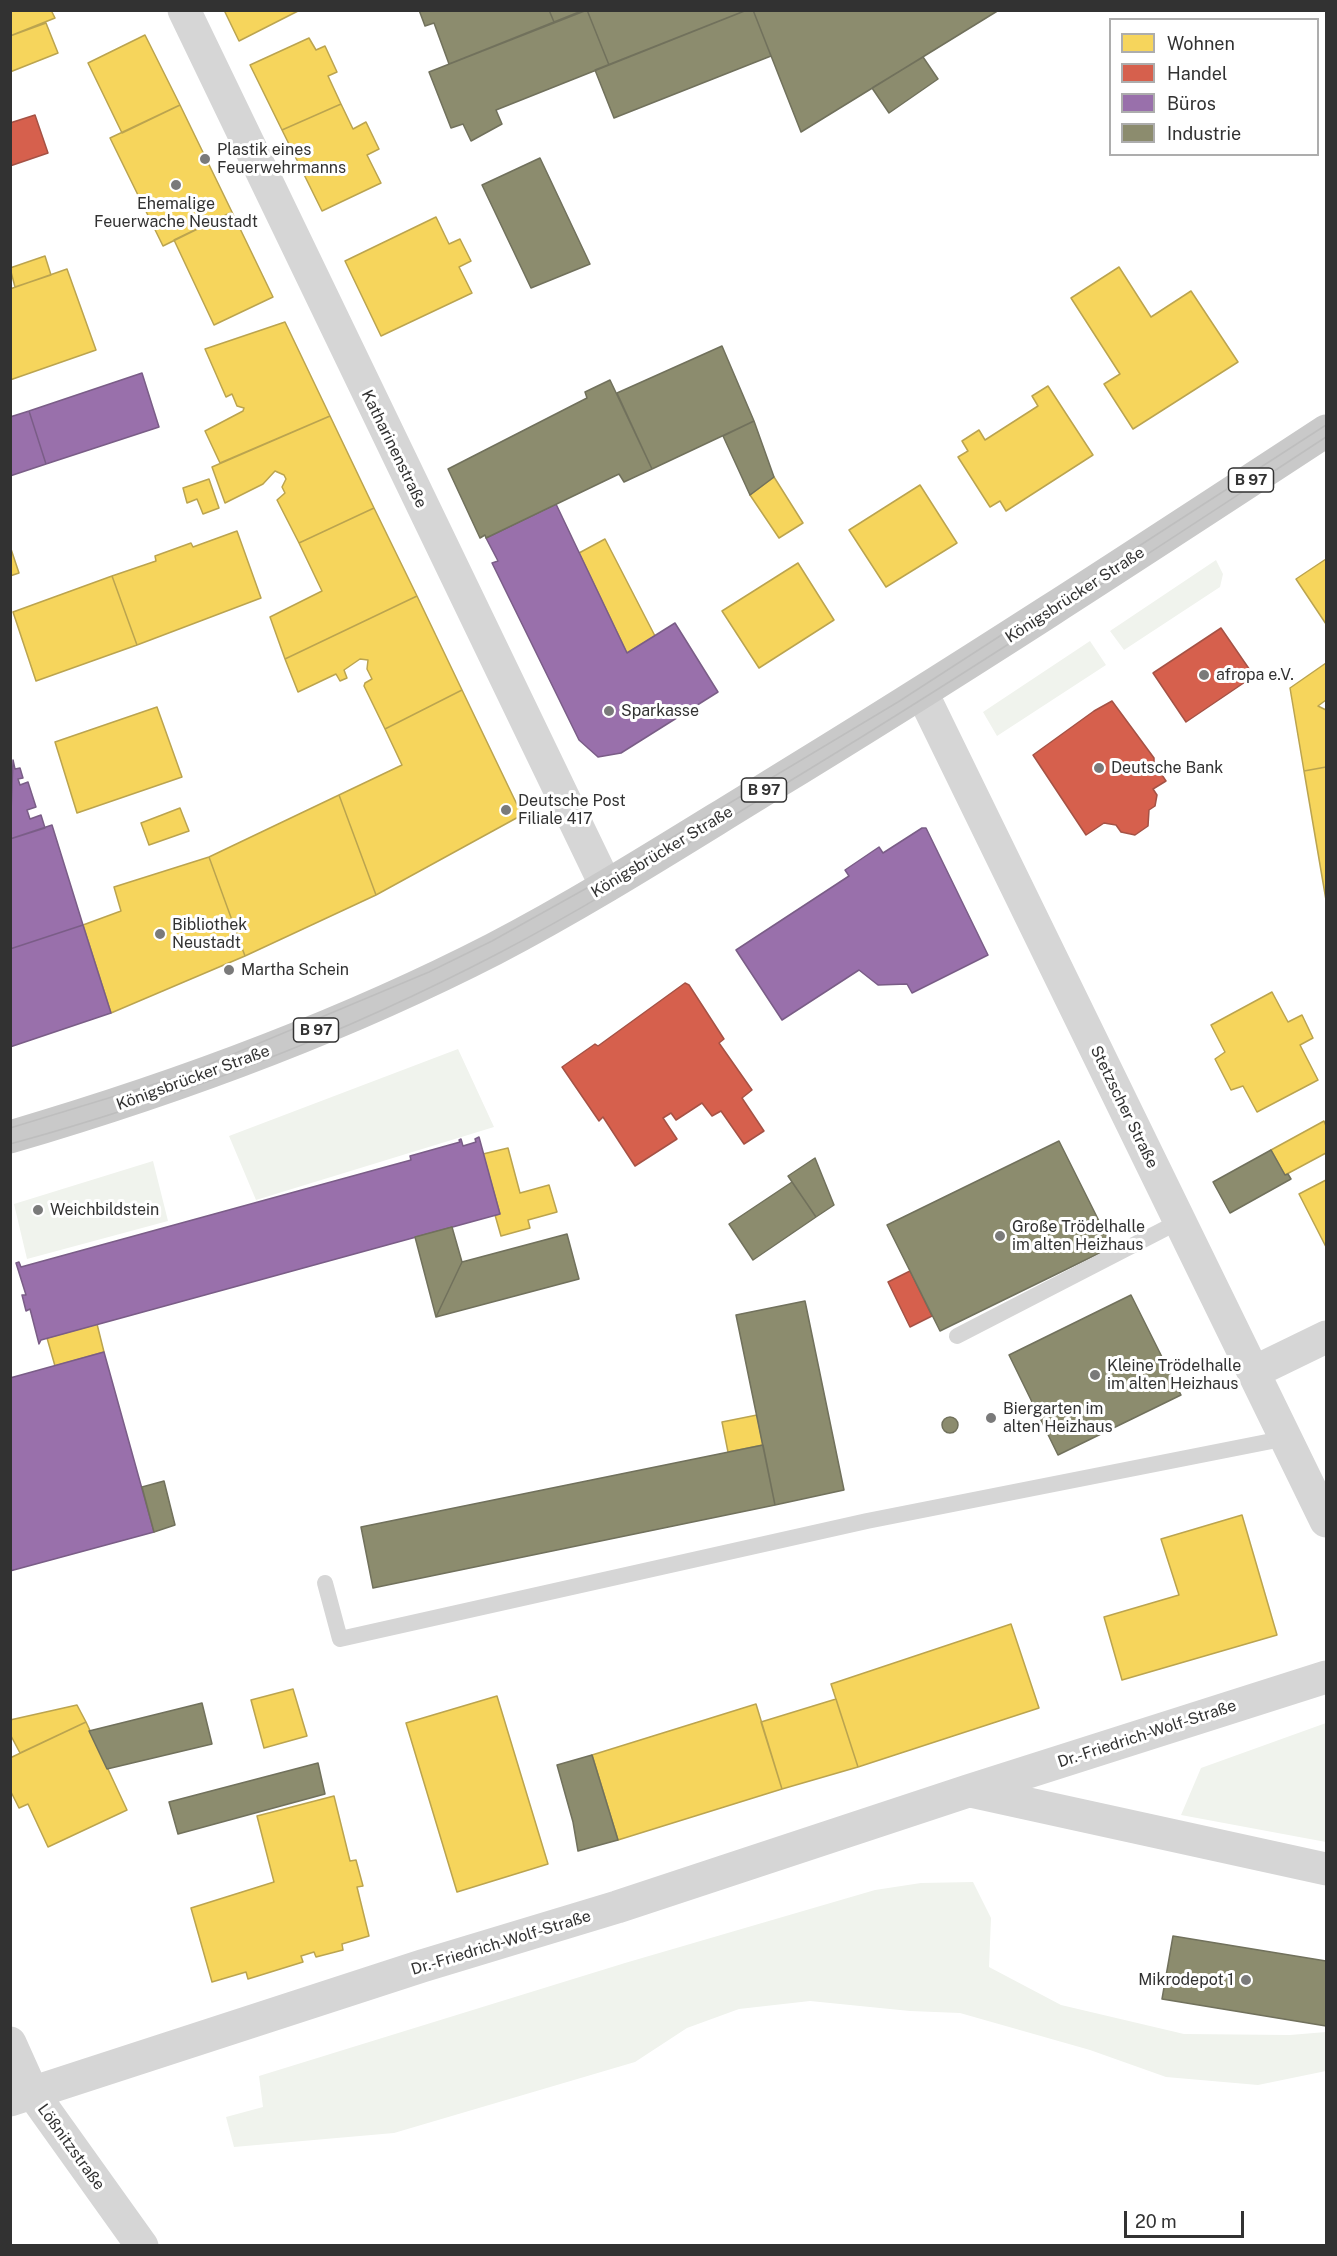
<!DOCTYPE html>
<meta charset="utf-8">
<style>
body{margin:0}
#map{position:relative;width:1337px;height:2256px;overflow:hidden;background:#fff;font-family:"Public Sans",sans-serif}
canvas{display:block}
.frame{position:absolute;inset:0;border:12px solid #323232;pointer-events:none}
.legend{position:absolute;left:1109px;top:18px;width:210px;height:138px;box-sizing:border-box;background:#fff;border:2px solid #adadad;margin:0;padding:8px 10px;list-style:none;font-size:18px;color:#323232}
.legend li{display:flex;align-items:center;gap:12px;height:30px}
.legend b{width:30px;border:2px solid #adadad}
.scale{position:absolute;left:1124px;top:2211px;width:120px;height:27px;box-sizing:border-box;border:3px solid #323232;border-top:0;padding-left:8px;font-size:18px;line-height:21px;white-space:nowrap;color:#323232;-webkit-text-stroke:4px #fff;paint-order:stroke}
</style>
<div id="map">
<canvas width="1337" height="2256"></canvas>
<div class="frame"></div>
<ul class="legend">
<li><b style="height:16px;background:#f6d55c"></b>Wohnen</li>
<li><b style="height:16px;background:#d6604d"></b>Handel</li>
<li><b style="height:16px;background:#9970ab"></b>Büros</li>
<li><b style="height:16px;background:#8c8c6e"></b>Industrie</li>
</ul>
<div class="scale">20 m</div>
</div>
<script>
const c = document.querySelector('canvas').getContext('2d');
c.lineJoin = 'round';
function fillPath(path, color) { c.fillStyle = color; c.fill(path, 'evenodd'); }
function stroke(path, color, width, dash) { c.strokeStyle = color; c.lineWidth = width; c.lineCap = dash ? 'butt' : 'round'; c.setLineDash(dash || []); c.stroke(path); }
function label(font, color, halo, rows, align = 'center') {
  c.font = font + ' "Public Sans",sans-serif'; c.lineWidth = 6; c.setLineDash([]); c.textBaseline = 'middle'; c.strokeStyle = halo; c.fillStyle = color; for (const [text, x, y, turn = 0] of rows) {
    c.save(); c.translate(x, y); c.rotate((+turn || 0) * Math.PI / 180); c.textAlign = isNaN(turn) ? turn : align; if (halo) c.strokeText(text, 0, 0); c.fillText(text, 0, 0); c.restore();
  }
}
fillPath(new Path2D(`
 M1216,560l7,14 -3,13 -96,63 -14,-19z
 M1090,641l16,24 -109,71 -14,-24z
 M458,1049l36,78 -238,73 -27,-64z
 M153,1161l15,60 -141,38 -13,-55z
 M1326,1723v119l-145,-27 20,-47z
 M973,1882l18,36 -2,49 72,38 123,29 106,1 36,-3v39l-68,14 -92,-8 -76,-27 -130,-37 -50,-2 -100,-10 -71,8 -52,19 -52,34 -241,71 -160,14 -8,-30 37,-10 -4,-31 366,-113 250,-73 46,-7z`), '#f0f3ed');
const homes = new Path2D(`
 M10,10h41l4,8 -45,18z
 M224,10h76l-61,31z
 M46,23l12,30 -48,19v-36z
 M145,35l35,70 -58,28 -34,-70z
 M309,38l7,12 9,-4 12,26 -9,4 13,28 -59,26 -32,-65z
 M341,104l12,25 13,-7 13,27 -12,6 14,28 -59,28 -40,-81z
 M180,105l52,107 -69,34 -53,-108z
 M232,212l41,85 -59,28 -40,-85z
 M436,217l13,27 11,-5 11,22 -12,6 13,26 -91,43 -36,-75z
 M45,256l6,19 -36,12 -5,-19z
 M1119,267l32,50 40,-26 47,71 -105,67 -29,-45 16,-10 -49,-76z
 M67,269l29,81 -86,30v-91z
 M285,322l45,94 -110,47 -15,-32 38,-20 1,-3 -7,-2 -5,-12 -6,3 -21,-48z
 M1048,386l45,69 -87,56 -6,-10 -10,6 -32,-50 10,-6 -6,-10 17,-11 6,10 53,-34 -6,-10z
 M330,416l44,92 -75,35 -22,-43 8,-7 -3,-6 4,-8 -2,-4 -9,-4 -12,13 -38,19 -13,-36z
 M774,477l29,46 -24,15 -29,-43z
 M209,479l10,29 -16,6 -6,-15 -10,4 -4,-15z
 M920,485l37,58 -71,44 -37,-57z
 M374,508l43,88 -132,63 -15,-42 52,-26 -23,-48z
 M237,531l24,67 -124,47 -25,-69 44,-15 -1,-5 36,-13 2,4z
 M605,539l50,97 -28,17 -48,-100z
 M10,546l9,27 -9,3z
 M1326,559v65l-30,-45z
 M798,563l36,57 -75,48 -37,-57z
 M112,576l25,69 -101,36 -23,-69z
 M417,596l45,94 -77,39 -21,-43 1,-3 7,-4 -5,-10 1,-9 -8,-1 -16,11 3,8 -7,3 -4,-7 -38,18 -13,-33z
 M1326,663v37l-8,6 8,4v57l-22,4 -14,-83z
 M462,690l60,125 -146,80 -37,-100 63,-30 -17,-36z
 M157,707l25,70 -105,36 -22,-71z
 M1326,767v133l-22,-129z
 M339,795l37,100 -131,61 -36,-99z
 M180,808l9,23 -40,14 -8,-22z
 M209,857l36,99 -134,57 -28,-88 38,-14 -7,-24z
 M1272,992l16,30 14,-7 11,23 -13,7 18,35 -61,32 -14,-26 -12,4 -16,-31 10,-7 -14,-27z
 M1324,1121l2,5v27l-41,22 -14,-25z
 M508,1148l12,45 29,-8 8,27 -29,8 2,8 -29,8 -6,-21 5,-1 -17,-60z
 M1326,1180v67l-27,-53z
 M97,1324l7,28 -49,14 -8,-28z
 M757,1415l6,30 -35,7 -6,-30z
 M1242,1515l35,120 -155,45 -18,-63 75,-22 -18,-56z
 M1011,1624l28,84 -181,59 -27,-83z
 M293,1689l14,47 -43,12 -13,-48z
 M497,1696l51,168 -91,28 -51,-169z
 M836,1699l22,68 -76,22 -21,-67z
 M756,1704l26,85 -164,51 -26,-85z
 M77,1705l9,17 -66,31 -10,-19v-14z
 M86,1722l41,88 -79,37 -20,-43 -9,4 -9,-18v-32z
 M334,1796l16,65 6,-1 7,26 -6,1 12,49 -27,8 1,6 -27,7 -2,-5 -13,4 2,6 -55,17 -2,-7 -34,10 -21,-74 83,-26 -17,-66z`);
fillPath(homes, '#f6d55c');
stroke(homes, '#bba44f', 1.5);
const shops = new Path2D(`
 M35,115l13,38 -38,13v-43z
 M1221,628l33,48 -68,46 -33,-49z
 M1112,701l42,57v5l12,18 -13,8 4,6 -2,11 -6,4 -1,16 -13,9 -14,-3 -5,-7 -12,-2 -18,12 -53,-80 61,-44z
 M685,983l4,2 35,54 -5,4 33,47 -10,8 22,33 -20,13 -23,-33 -9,5 -10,-13 -26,17 -5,-7 -8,5 14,21 -42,27 -32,-49 -4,4 -37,-54 33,-23 3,2z
 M910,1271l22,45 -22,11 -22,-45z`);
fillPath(shops, '#d6604d');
stroke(shops, '#a55245', 1.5);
const offices = new Path2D(`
 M142,373l17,54 -113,37 -17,-53z
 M29,411l17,53 -36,12v-59z
 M556,504l71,149 48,-30 43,69 -97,61 -23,4 -19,-17 -87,-177 6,-2 -12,-23z
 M13,760l2,9 5,-1 3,10 -5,1 2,6 8,-3 8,25 -9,3 3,9 11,-4 4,13 -35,11z
 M52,825l31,100 -73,24v-110z
 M922,828h4l62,127 -76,38 -5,-9 -29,1 -19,-15 -77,50 -46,-70 113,-74 -4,-6 34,-23 4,6z
 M83,925l28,88 -101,34v-98z
 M479,1137l21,77 -459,126 -2,4 -9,-35 -4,2 -4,-16h4l-10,-32 3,-1 2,5 390,-107 -1,-4 50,-14 -1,-2 2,-1 2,7 13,-4 -1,-3z
 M104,1352l50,180 -144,39v-193z`);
fillPath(offices, '#9970ab');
stroke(offices, '#7a5d87', 1.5);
const industry = new Path2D(`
 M419,10h130l5,12 -105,42 -15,-41 -9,3z
 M549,10h35l-30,12z
 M587,10l22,55 -113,45 6,14 -31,17 -8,-17 -12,4 -22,-56z
 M587,10h160l-138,55z
 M747,10h6l18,46 -157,62 -19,-48z
 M753,10h246l-198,122z
 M923,57l15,22 -49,34 -17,-25z
 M540,158l50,106 -59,24 -49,-103z
 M722,346l32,75 -102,48 -35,-76z
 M610,380l42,89 -28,13 -5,-8 -133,64 -1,-3 -5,3 -32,-69 139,-71 -2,-6z
 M754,421l20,56 -24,18 -27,-59z
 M1059,1141l53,106 -172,84 -53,-106z
 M1271,1150l14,25 3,-1 3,5 -61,34 -17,-31z
 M815,1158l19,47 -18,12 -28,-41z
 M792,1182l24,35 -63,43 -24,-36z
 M452,1227l10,35 -26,55 -21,-80z
 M567,1234l12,45 -143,38 26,-55z
 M1131,1295l50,100 -123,60 -49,-100z
 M805,1301l39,189 -69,15 -39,-190z
 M942 1425a8 8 0 1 1 16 0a8 8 0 1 1-16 0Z
 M763,1445l12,60 -402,83 -12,-61z
 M164,1481l11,44 -21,7 -12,-45z
 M202,1703l10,41 -105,25 -18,-38z
 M592,1755l26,85 -40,11 -5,-29 -16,-57z
 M318,1763l7,31 -147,40 -9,-32z
 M1173,1936l153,25v65l-164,-27z`);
fillPath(industry, '#8c8c6e');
stroke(industry, '#71715c', 1.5);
stroke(new Path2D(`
 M957,1336l223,-115
 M325,1583l15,56 527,-118 420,-83`), '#d6d6d6', 16);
stroke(new Path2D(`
 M184,10l422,876
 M922,693l404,828
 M1254,1372l72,-35
 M970,1791l356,78
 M10,2043l22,49 110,154
 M10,2100l412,-134 195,-59 351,-116 358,-114`), '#d6d6d6', 33);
stroke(new Path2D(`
 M10,1137c167,-49 330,-109 484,-188 94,-49 183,-106 273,-161 189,-115 374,-236 559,-357`), '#c9c9c9', 33);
stroke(new Path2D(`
 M10,1128l171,-52 248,-104 63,-31 111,-62 295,-177 428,-277
 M10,1144c170,-46 336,-111 491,-192 96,-50 187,-109 279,-165 185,-112 366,-232 546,-350`), '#bebebe', 1.5);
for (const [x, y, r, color] of [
 [205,159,6,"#7a7a7a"],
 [176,185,6,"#7a7a7a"],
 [1204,675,6,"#7a7a7a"],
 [609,711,6,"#7a7a7a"],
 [1099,768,6,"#7a7a7a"],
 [506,810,6,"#7a7a7a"],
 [160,934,6,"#7a7a7a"],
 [229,970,6,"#7a7a7a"],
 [38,1210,6,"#7a7a7a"],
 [1000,1236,6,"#7a7a7a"],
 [1095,1375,6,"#7a7a7a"],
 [991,1418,6,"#7a7a7a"],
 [1246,1980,6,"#7a7a7a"]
]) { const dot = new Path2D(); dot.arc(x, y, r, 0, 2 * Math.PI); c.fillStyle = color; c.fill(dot); stroke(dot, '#fff', 2); }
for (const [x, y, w] of [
 [1251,480,45],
 [764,790,45],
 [316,1030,45]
]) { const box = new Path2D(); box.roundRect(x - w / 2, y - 12, w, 24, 4.5); c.fillStyle = '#fff'; c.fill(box); stroke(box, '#323232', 1.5); }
label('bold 15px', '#323232', null, [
 ["B 97",1251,480],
 ["B 97",764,790],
 ["B 97",316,1030]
]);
label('16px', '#323232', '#fff', [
 ["Plastik eines",217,150],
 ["Feuerwehrmanns",217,168],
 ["Ehemalige",176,204,"center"],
 ["Feuerwache Neustadt",176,222,"center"],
 ["afropa e.V.",1216,675],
 ["Sparkasse",621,711],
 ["Deutsche Bank",1111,768],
 ["Deutsche Post",518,801],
 ["Filiale 417",518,819],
 ["Bibliothek",172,925],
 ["Neustadt",172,943],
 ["Martha Schein",241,970],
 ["Weichbildstein",50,1210],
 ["Große Trödelhalle",1012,1227],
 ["im alten Heizhaus",1012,1245],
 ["Kleine Trödelhalle",1107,1366],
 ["im alten Heizhaus",1107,1384],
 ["Biergarten im",1003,1409],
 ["alten Heizhaus",1003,1427],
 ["Mikrodepot 1",1234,1980,"right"]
], 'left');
label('16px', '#323232', '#fff', [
 ["Katharinenstraße",394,449,64],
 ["Königsbrücker Straße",1075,595,-33],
 ["Königsbrücker Straße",662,852,-31],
 ["Königsbrücker Straße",193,1078,-20],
 ["Stetzscher Straße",1124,1107,64],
 ["Dr.-Friedrich-Wolf-Straße",1147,1734,-18],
 ["Dr.-Friedrich-Wolf-Straße",501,1943,-17],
 ["Lößnitzstraße",71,2147,54]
]);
</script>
